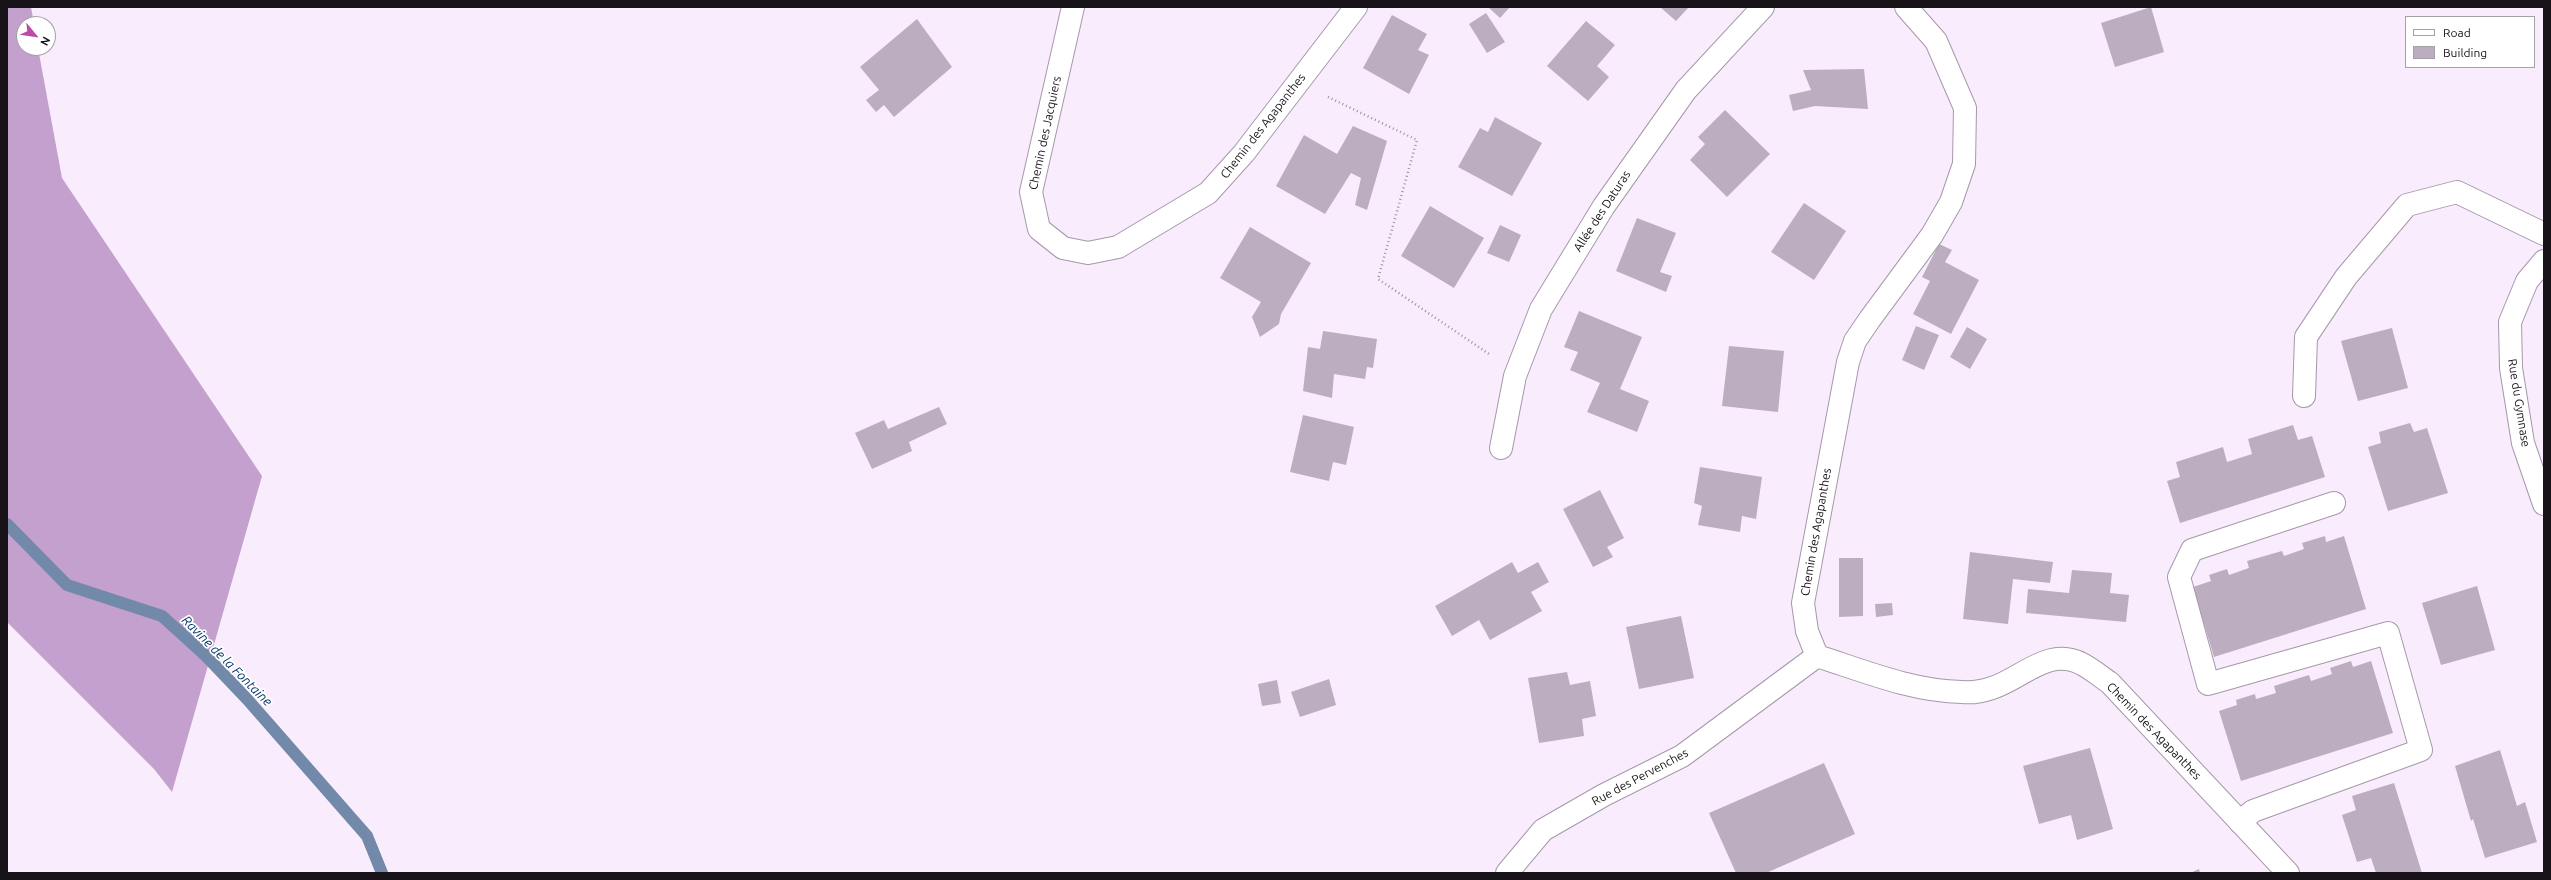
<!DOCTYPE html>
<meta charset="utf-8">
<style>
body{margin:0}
#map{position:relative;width:2551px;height:880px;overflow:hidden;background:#f9edfd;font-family:Ubuntu,sans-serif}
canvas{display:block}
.frame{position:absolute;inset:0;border:8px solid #181319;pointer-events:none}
.legend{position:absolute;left:2405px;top:16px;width:130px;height:52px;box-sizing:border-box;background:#fff;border:1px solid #a3a1a3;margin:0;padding:5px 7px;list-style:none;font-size:12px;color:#181319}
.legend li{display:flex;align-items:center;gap:8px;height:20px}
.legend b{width:20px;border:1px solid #a3a1a3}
.north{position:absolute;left:16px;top:16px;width:40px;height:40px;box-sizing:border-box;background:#fff;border:1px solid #a3a1a3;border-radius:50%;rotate:119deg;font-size:11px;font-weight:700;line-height:16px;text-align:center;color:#181319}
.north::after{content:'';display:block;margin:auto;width:14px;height:18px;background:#bd4ca8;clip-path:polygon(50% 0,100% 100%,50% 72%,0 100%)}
</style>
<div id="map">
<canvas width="2551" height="880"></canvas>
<div class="frame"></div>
<ul class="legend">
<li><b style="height:5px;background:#fff"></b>Road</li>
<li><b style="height:11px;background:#bcadc0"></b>Building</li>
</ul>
<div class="north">N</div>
</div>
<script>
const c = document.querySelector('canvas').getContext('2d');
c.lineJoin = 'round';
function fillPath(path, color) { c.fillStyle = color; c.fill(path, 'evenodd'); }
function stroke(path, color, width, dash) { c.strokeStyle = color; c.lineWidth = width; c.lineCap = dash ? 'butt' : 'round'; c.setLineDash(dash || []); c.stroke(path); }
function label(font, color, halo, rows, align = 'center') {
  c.font = font + ' Ubuntu,sans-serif'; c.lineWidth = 3.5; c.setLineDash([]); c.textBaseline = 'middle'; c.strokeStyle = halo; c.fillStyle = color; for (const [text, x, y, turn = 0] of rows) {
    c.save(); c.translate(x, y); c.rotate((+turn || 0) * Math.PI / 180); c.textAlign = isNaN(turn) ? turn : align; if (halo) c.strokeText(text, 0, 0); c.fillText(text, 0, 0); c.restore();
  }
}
fillPath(new Path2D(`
 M7,7h24l3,17h-10v24h14l24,130 200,298 -90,316 -18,-23 -147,-147z`), '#c3a0cd');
stroke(new Path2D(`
 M7,524l60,61 95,31 44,40 41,43 120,137 15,37`), '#7289a9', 12);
fillPath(new Path2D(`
 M1488,7h22l-10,11z
 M1660,7h29l-13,14z
 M2151,7l13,45 -49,15 -14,-44z
 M1486,13l19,29 -18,11 -18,-29z
 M1392,15l35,19 -9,16 11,5 -20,39 -46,-26z
 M917,19l35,48 -58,50 -10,-12 -8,7 -10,-12 13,-10 -19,-23z
 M1586,21l29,24 -18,21 12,11 -21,24 -41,-35z
 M1864,69l4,40 -53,-3 -22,5 -4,-16 22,-5 -8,-20z
 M1725,110l45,44 -43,43 -37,-37 15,-16 -7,-7z
 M1495,117l47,26 -30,53 -54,-29 22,-39 8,4z
 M1353,126l34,15 -20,69 -12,-5 6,-27 -10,-5 -26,41 -49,-28 28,-51 33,19z
 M1804,203l42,28 -32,49 -43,-28z
 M1430,206l54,32 -30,50 -53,-32z
 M1637,218l39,15 -16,39 12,4 -6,16 -50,-21z
 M1500,225l21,10 -12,27 -22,-9z
 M1250,227l61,36 -30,51 -2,10 -19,13 -8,-20 9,-15 -41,-24z
 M1939,244l13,6 -7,12 34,18 -28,54 -38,-20 17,-33 -8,-4z
 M1579,311l63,26 -22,52 29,12 -12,31 -50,-20 13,-29 -30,-13 8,-18 -14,-5z
 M1916,326l23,9 -15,35 -22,-10z
 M1967,327l20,12 -17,30 -20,-12z
 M2392,328l16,60 -50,13 -17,-60z
 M1323,331l54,8 -4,29 -6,-1 -2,12 -31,-5 -2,24 -29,-7 5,-44 12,2z
 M1729,346l55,5 -6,61 -56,-6z
 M939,407l8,17 -38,18 3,9 -40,18 -17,-36 29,-13 4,9z
 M1303,415l51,12 -8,38 -13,-3 -4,19 -39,-9z
 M2410,423l4,9 13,-4 21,65 -60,18 -20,-64 13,-4 -2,-11z
 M2293,425l5,15 14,-4 13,41 -145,46 -13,-42 13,-4 -4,-15 47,-15 4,15 25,-8 -4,-15z
 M1700,467l62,10 -6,42 -14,-3 -2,16 -42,-7 4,-19 -8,-3z
 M1600,490l24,48 -17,9 6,10 -20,10 -30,-58z
 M2325,536l1,6 18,-6 22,73 -152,48 -21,-70 18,-6 -2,-6 18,-6 2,6 20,-7 -2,-7 35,-10 2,5 20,-7 -2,-6z
 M1970,552l83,10 -3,21 -37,-4 -5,45 -45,-5z
 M1839,558h24v58l-24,1z
 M1512,562l6,11 20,-11 11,20 -18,10 11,19 -52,29 -11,-20 -27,16 -17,-30z
 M2072,570l40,3 -2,20 19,2 -3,27 -100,-9 2,-24 41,4z
 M2477,586l18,64 -54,15 -19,-62z
 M1892,603l1,12 -17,2 -1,-13z
 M1681,616l13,62 -55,11 -13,-62z
 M2351,661l2,6 18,-6 22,72 -152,48 -22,-70 18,-6 -1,-5 19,-6 1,5 20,-6 -2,-7 35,-11 2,6 21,-7 -2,-6z
 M1567,672l3,13 20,-4 6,35 -14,3 2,17 -45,7 -11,-65z
 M1329,679l7,26 -36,12 -9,-25z
 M1277,680l4,23 -19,3 -4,-22z
 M2090,748l23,81 -36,11 -6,-25 -32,9 -16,-58z
 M2500,750l17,56 8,-4 12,40 -52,16 -12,-39 -2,2 -16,-55z
 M1824,763l31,71 -89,39h-30l-27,-60z
 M2394,783l28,90h-46l-5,-15 -14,4 -15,-47 14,-5 -4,-14z
 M2199,869l1,4h-10z`), '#bcadc0');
const lane = new Path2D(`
 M2304,396l2,-59 40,-60 61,-72 50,-13 87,42
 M2240,822l13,-11 168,-61 -33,-117 -180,51 -29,-107 13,-27 142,-47`);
const street = new Path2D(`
 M1073,7l-42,185 8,37 24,19 25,5 30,-6 90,-54 36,-40 112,-146
 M1906,7l30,34 29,67 -1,56 -13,38 -19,33 -62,84 -15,22 -7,21 -45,241 4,28 10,25c47,15 95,35 145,36 8,1 21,-1 30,-4 29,-9 57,-42 90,-24 10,5 19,13 28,19l178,190
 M2544,261l-17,20 -17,41 1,46 12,75 21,61
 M1501,448l14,-72 26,-67 63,-103 82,-116 77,-83
 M1507,873l36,-43 61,-35 78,-39 135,-100`);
stroke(lane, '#a698aa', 24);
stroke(street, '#a698aa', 24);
stroke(new Path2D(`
 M1328,97l89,43 -39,139 111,75`), '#9b929e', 2.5, [1, 3]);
stroke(lane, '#fff', 22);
stroke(street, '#fff', 22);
label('12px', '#181319', '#fff', [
 ["Chemin des Agapanthes",1263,126,-52],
 ["Chemin des Jacquiers",1045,133,-78],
 ["Allée des Daturas",1602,211,-57],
 ["Rue du Gymnase",2519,403,81],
 ["Chemin des Agapanthes",1816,532,-80],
 ["Chemin des Agapanthes",2154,731,46],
 ["Rue des Pervenches",1640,777,-28]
]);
label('italic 13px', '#033469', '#fff', [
 ["Ravine de la Fontaine",227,661,45]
]);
</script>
